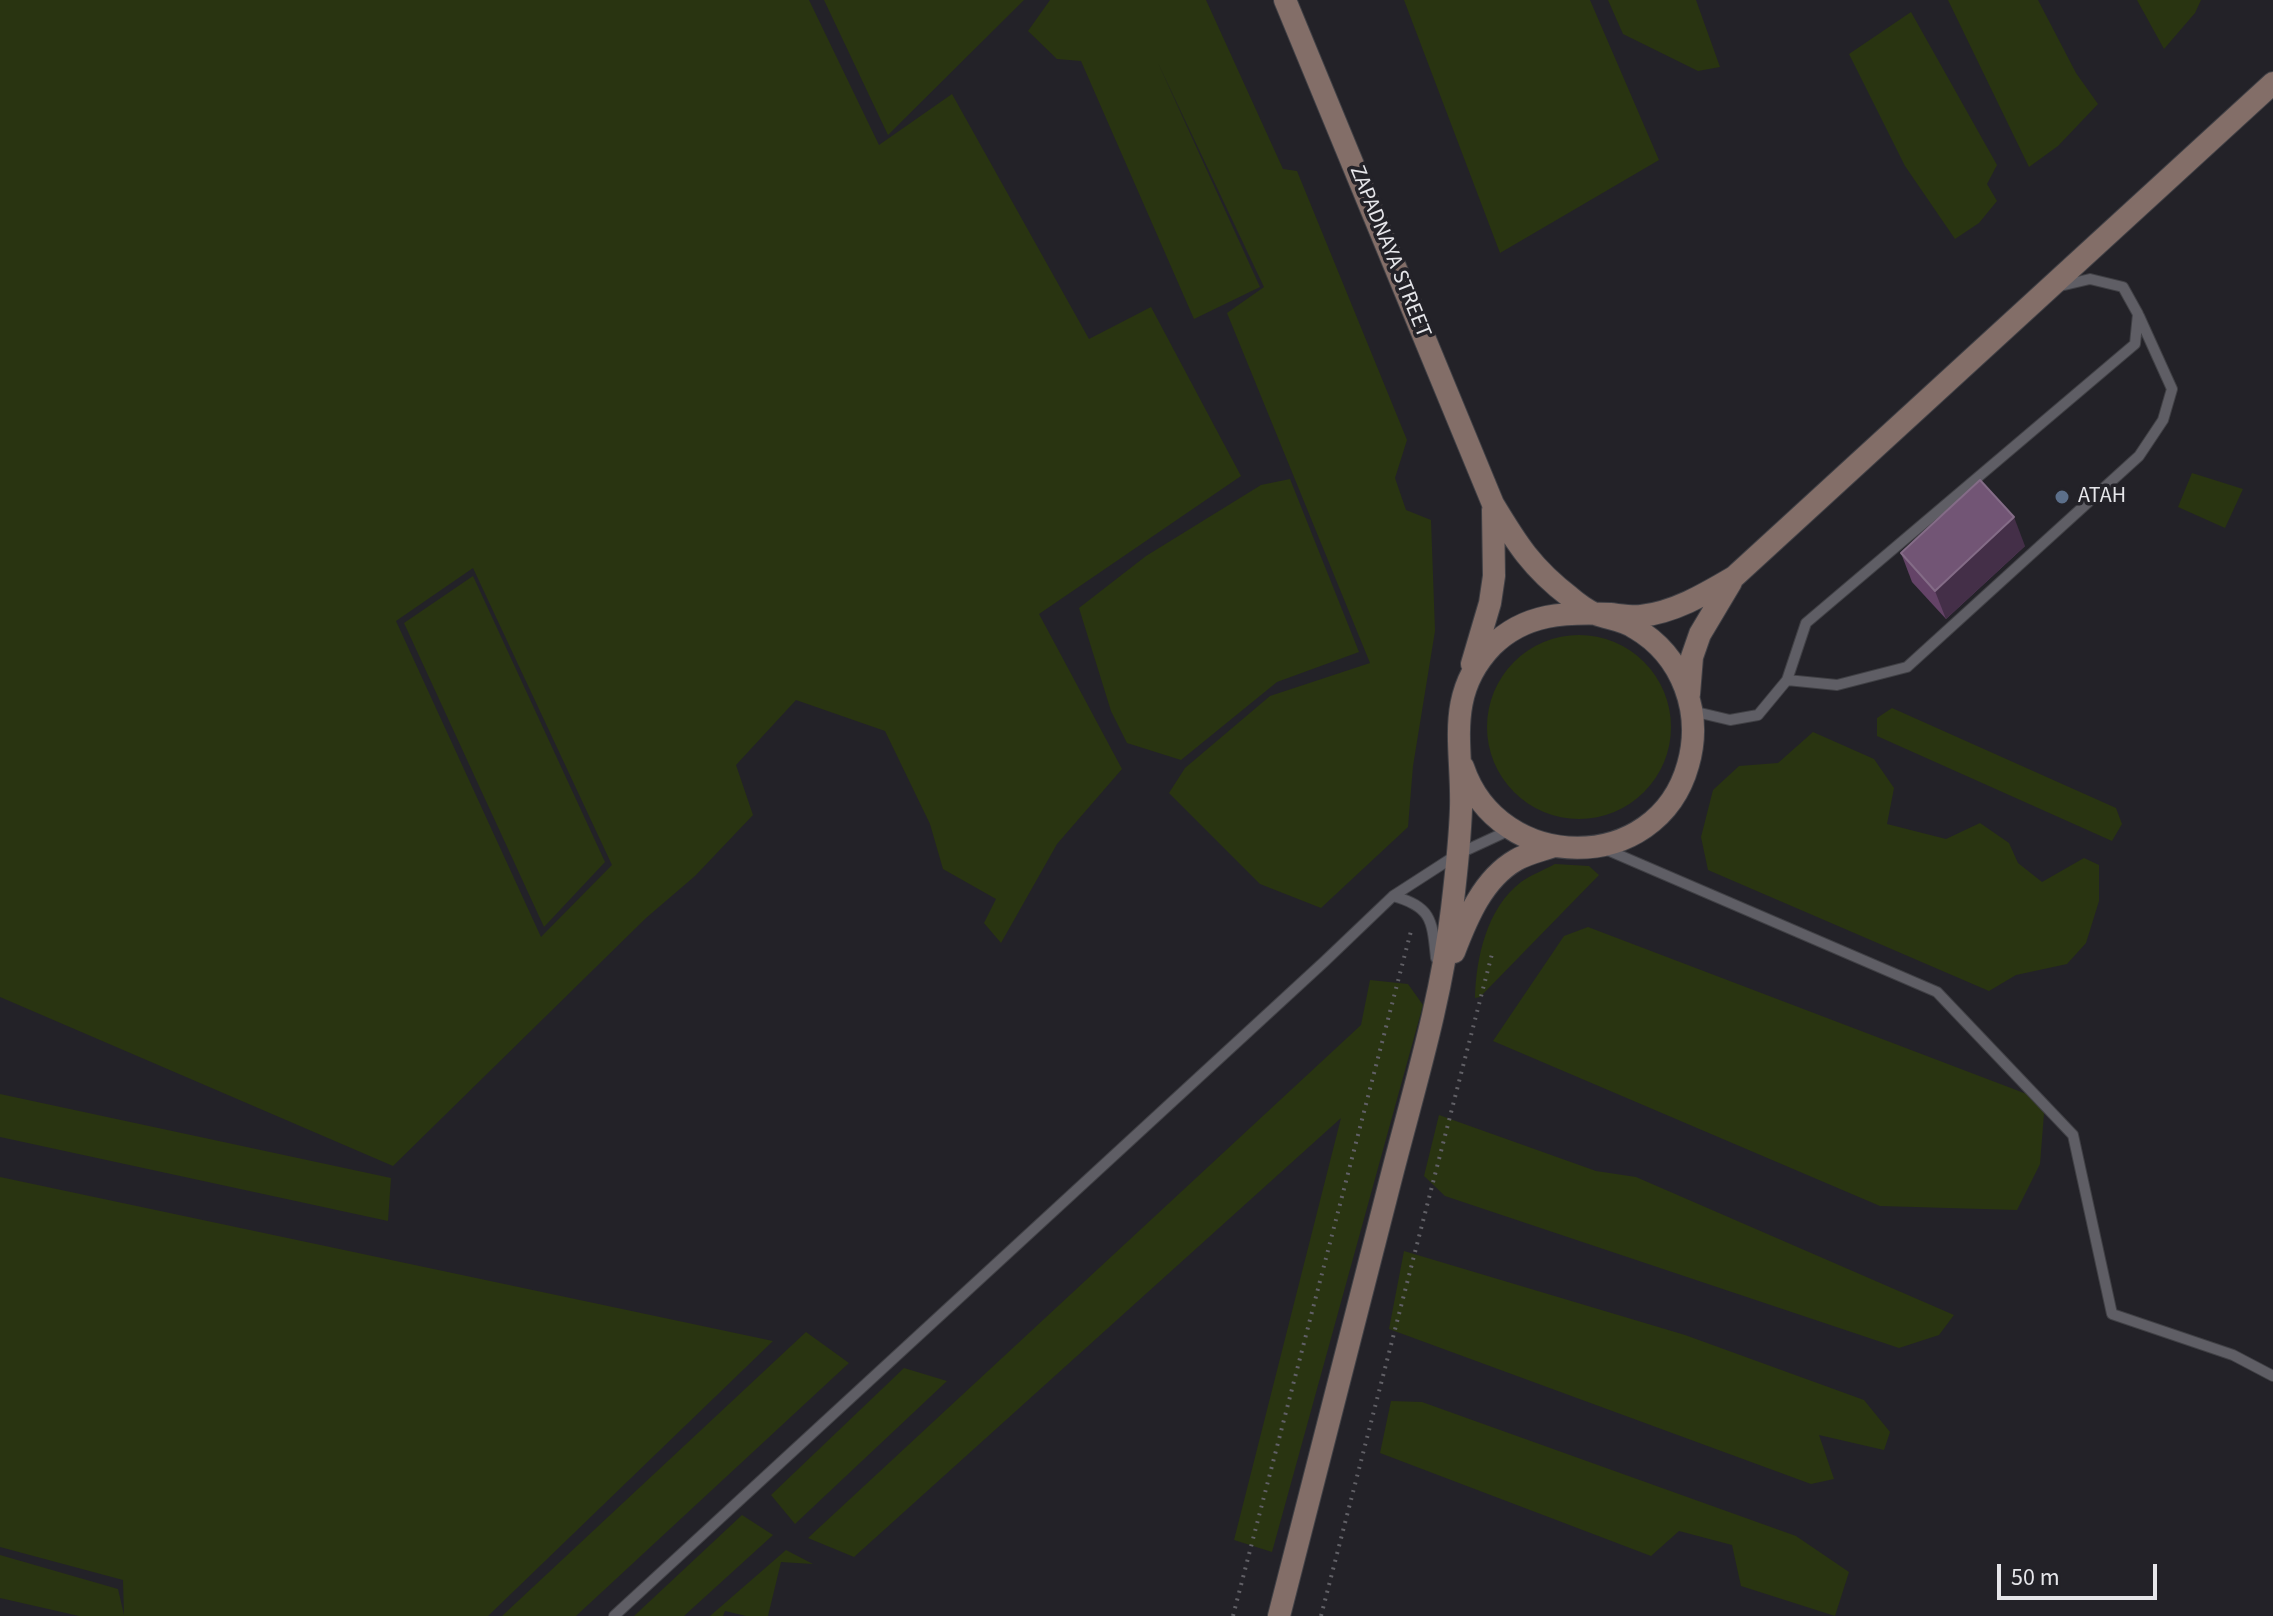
<!DOCTYPE html>
<meta charset="utf-8">
<style>
body{margin:0}
#map{position:relative;width:2273px;height:1616px;overflow:hidden;background:#232228;font-family:"Source Sans 3",sans-serif}
canvas{display:block}
.scale{position:absolute;left:1997px;top:1564px;width:160px;height:36px;box-sizing:border-box;border:4px solid #e6e6ea;border-top:0;padding-left:10px;font-size:24px;line-height:28px;white-space:nowrap;color:#e6e6ea;-webkit-text-stroke:6px #232228;paint-order:stroke}
</style>
<div id="map">
<canvas width="2273" height="1616"></canvas>
<div class="scale">50 m</div>
</div>
<script>
const c = document.querySelector('canvas').getContext('2d');
c.lineJoin = 'round';
function fillPath(path, color) { c.fillStyle = color; c.fill(path, 'evenodd'); }
function stroke(path, color, width, dash) { c.strokeStyle = color; c.lineWidth = width; c.lineCap = dash ? 'butt' : 'round'; c.setLineDash(dash || []); c.stroke(path); }
function label(font, color, halo, rows, align = 'center') {
  c.font = font + ' "Source Sans 3",sans-serif'; c.lineWidth = 7; c.setLineDash([]); c.textBaseline = 'middle'; c.strokeStyle = halo; c.fillStyle = color; for (const [text, x, y, turn = 0] of rows) {
    c.save(); c.translate(x, y); c.rotate((+turn || 0) * Math.PI / 180); c.textAlign = isNaN(turn) ? turn : align; if (halo) c.strokeText(text, 0, 0); c.fillText(text, 0, 0); c.restore();
  }
}
fillPath(new Path2D(`
 M0,0h809l70,145 73,-51 137,245 62,-32 90,169 -202,138 83,155 -65,75 -56,99 -17,-20 12,-24 -53,-30 -13,-45 -45,-93 -89,-31 -60,65 17,50 -58,61 -49,42 -253,248 -393,-169zM473,568l139,297 -71,72 -145,-316z
 M824,0h200l-136,135z
 M1050,0h156l77,169 14,2 110,269 -12,38 11,32 25,10 4,111 -22,135 -5,61 -87,81 -61,-24 -91,-91 16,-25 85,-72 100,-33 -143,-350 37,-26 -106,-224 102,224 -66,32 -113,-258 -24,-2 -29,-28z
 M1404,0h186l69,160 -159,93z
 M1608,0h88l24,67 -22,4 -75,-37z
 M1948,0h90l38,73 22,31 -40,42 -29,21z
 M2137,0h64l-6,13 -31,36z
 M1911,12l86,153 -10,19 10,17 -18,22 -24,16 -50,-73 -56,-112z
 M2192,473l51,16 -18,39 -47,-21z
 M1290,479l69,173 -82,30 -96,78 -54,-17 -16,-32 -32,-103 67,-52 115,-71z
 M473,576l132,286 -61,65 -140,-304z
 M1487 727a92 92 0 1 1 184 0a92 92 0 1 1-184 0Z
 M1892,708l224,100 6,16 -10,17 -235,-105v-18z
 M1813,732l61,27 20,29 -7,36 59,15 34,-16 29,20 9,20 24,19 42,-24 15,7v36l-13,42 -19,21 -51,11 -27,16 -281,-121 -7,-33 12,-47 26,-24 39,-3z
 M1555,864l34,2 10,9 -119,122 -5,1c1,-41 12,-90 46,-116 10,-7 23,-12 34,-18z
 M1588,927l457,174 -5,63 -23,46 -137,-4 -387,-165 71,-105z
 M1370,980l38,4 15,21 -151,547 -38,-12 107,-422 -487,439 -46,-19 553,-513z
 M0,1094l391,84 -3,43 -388,-84z
 M1439,1115l157,56 40,6 318,138 -15,20 -40,13 -454,-152 -21,-20z
 M0,1177l773,164 -285,275h-409l-79,-18v-43l118,34 6,26 -1,-35 -123,-33z
 M1404,1251l281,84 179,65 26,32 -6,18 -65,-15 15,44 -23,5 -422,-155z
 M806,1332l43,31 -273,253h-74z
 M904,1368l43,13 -152,143 -24,-29z
 M1391,1401l31,1 374,134 53,36 -14,44 -94,-30 -9,-41 -53,-14 -28,25 -271,-103z
 M742,1515l31,20 -89,81h-50z
 M786,1550l27,14 -32,-2 -13,54h-22l-21,-5 -2,5h-13z`), '#293411');
const service = new Path2D(`
 M1787,680l50,5 70,-18 232,-211 24,-36 9,-31 -33,-73
 M1692,711l38,9 28,-5 29,-35 19,-57 329,-279 3,-30 -15,-27 -33,-8 -30,7
 M1605,849l332,143 136,143 39,179 121,41 40,21
 M1393,896c39,11 39,24 43,62
 M614,1616l711,-655 68,-65 65,-42 52,-24`);
const secondary = new Path2D(`
 M1285,0l208,504c24,40 39,64 77,93 7,6 17,13 25,17 14,5 28,6 40,14 48,28 68,85 53,137 -31,111 -189,109 -225,2
 M1472,664l18,-61 4,-27 -1,-66
 M1689,694l3,-37 8,-23 31,-52
 M1454,952c13,-34 29,-73 62,-92 10,-6 23,-9 35,-13
 M1279,1616c36,-143 73,-286 110,-430 23,-91 52,-183 63,-277 4,-34 8,-67 9,-101 2,-61 -17,-112 31,-162 33,-33 74,-34 118,-32 10,1 21,3 31,2 34,-4 64,-22 93,-39l539,-494`);
stroke(service, '#404045', 12);
stroke(secondary, '#404045', 24);
stroke(new Path2D(`
 M1233,1616l178,-685
 M1321,1616l171,-662`), '#616066', 4, [2, 6]);
stroke(service, '#5f5e65', 10);
stroke(secondary, '#836e68', 22);
fillPath(new Path2D(`
 M2025,546l-79,73 -34,-37 -11,-29z`), '#644367');
fillPath(new Path2D(`
 M2014,517l11,29 -79,73 -11,-28z`), '#442f48');
const building = new Path2D(`
 M1980,480l34,37 -79,74 -34,-38z`);
fillPath(building, '#725575');
stroke(building, '#846c87', 2);
for (const [x, y, r, color] of [
 [2062,497,8,"#5c6f8a"]
]) { const dot = new Path2D(); dot.arc(x, y, r, 0, 2 * Math.PI); c.fillStyle = color; c.fill(dot); stroke(dot, '#232228', 3); }
label('22px', '#e6e6ea', '#232228', [
 ["ZAPADNAYA STREET",1389,252,68]
]);
label('22px', '#e6e6ea', '#232228', [
 ["АТАН",2078,497]
], 'left');
</script>
